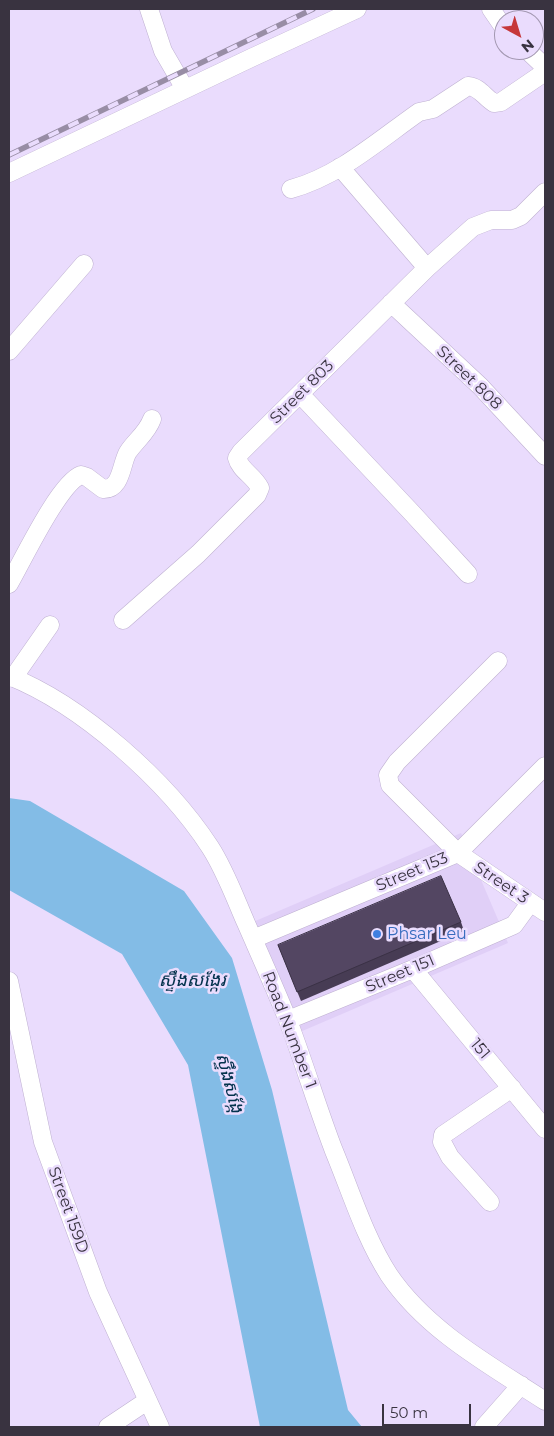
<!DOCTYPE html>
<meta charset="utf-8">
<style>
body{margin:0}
#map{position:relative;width:554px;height:1436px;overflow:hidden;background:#eadcfd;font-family:Montserrat,sans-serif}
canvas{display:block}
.frame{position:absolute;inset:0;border:10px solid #393340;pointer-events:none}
.north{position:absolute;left:494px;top:10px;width:50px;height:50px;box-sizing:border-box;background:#eadcfd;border:1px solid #a398b1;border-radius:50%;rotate:141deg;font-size:14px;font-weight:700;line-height:20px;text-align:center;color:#393340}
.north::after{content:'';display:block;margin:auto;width:18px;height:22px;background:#c6373a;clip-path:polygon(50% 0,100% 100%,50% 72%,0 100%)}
.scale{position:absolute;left:382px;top:1404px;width:89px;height:22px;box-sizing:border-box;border:2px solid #393340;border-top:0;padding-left:6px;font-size:15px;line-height:18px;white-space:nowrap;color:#393340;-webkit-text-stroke:4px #eadcfd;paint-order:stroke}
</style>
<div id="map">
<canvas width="554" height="1436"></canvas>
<div class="frame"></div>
<div class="north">N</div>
<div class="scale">50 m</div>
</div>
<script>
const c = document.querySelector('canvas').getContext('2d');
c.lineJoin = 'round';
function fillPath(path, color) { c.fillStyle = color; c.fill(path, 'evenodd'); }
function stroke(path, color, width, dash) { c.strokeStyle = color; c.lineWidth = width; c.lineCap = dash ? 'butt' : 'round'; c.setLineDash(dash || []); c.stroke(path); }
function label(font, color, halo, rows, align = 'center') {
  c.font = font + ' Montserrat,"Noto Sans Khmer",sans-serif'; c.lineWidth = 5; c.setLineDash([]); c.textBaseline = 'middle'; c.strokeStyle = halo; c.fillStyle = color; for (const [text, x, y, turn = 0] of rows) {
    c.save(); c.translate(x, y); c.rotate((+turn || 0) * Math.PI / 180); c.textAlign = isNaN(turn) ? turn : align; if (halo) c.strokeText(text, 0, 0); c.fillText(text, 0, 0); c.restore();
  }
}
fillPath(new Path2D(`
 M461,833l47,110 -215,92 -47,-110z`), '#e0cff7');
fillPath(new Path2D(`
 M9,798l21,3 154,90 48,67 40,132 76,320 14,17h-102l-72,-362 -66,-111 -113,-64z`), '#83bce6');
const minor = new Path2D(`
 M149,9l14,42 22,38
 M491,9l13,19
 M527,50l18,17
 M340,167l87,101
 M9,173l242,-115 106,-49
 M291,189c48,-13 88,-49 128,-77l14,-3 35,-23c12,1 16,11 26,17l7,-1 44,-30
 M391,303l89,83 65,70
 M9,351l75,-87
 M300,394l112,119 56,61
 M9,584c13,-22 50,-101 72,-109l6,2 16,12c19,1 18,-26 25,-37 8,-12 19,-19 24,-33
 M123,620l75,-66 59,-59 3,-7c-6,-12 -20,-18 -23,-30l4,-6 186,-184 46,-41 18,-7h21l9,-4 24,-24
 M498,661l-101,101 -9,13 2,10 68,68 87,59
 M9,676c73,29 158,105 201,171 15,23 25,51 36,76 14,32 28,63 41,95 17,44 30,89 47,133 17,41 31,87 55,124 38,56 101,90 156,126
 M13,678l37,-53
 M253,939l205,-86 87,-87
 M413,969l132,160
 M9,981l34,161 55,150 62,135
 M288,1020l125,-51 101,-44 16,-22
 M490,1202l-40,-45 -8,-15 1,-7 69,-47
 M108,1427l39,-26
 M484,1427l37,-42`);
stroke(minor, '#bfb1d1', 19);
stroke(minor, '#fff', 18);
const rail = new Path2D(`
 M9,155l304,-146`);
stroke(rail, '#988da5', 5.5);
stroke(rail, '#eadcfd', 4, [11]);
fillPath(new Path2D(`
 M461,922l3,9 -163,70 -23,-56z`), '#473c54');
const building = new Path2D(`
 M441,876l20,46 -164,70 -19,-47z`);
fillPath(building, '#534662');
stroke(building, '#3a3145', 1);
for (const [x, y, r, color] of [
 [377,934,5,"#3f7fe0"]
]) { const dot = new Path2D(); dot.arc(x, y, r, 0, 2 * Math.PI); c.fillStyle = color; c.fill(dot); stroke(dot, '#eadcfd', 2); }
label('16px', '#393340', '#eadcfd', [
 ["Street 808",469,378,44],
 ["Street 803",302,392,-45],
 ["Street 153",412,872,-23],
 ["Street 3",501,883,34],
 ["Street 151",400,974,-23],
 ["Road Number 1",289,1030,69],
 ["151",480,1049,50],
 ["Street 159D",68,1210,70]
]);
label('16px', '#366cbe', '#eadcfd', [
 ["Phsar Leu",387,934]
], 'left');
label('italic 18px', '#03324d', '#eadcfd', [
 ["ស្ទឹងសង្កែរ",192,981],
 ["ស្ទឹងសង្កែ",229,1083,75]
]);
</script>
